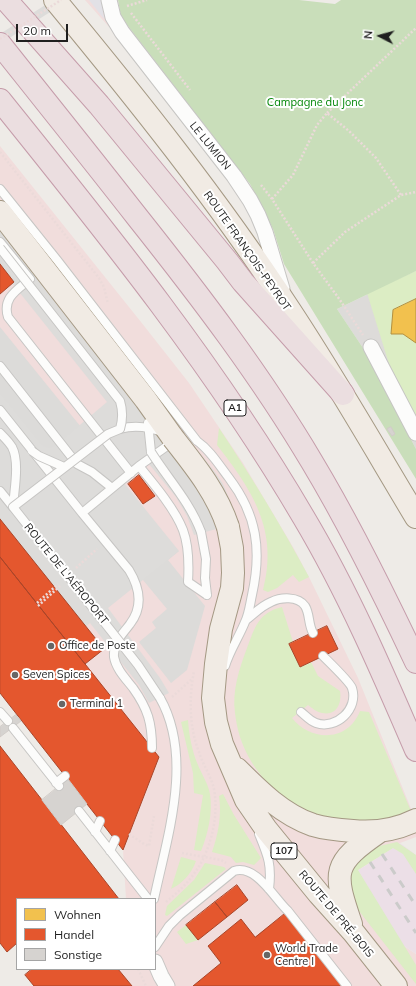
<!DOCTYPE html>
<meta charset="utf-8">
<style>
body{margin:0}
#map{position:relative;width:416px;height:986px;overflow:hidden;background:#eeebe7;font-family:Mulish,sans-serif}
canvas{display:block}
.legend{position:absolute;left:16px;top:898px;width:140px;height:72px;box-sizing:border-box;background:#fff;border:1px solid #a5a5a5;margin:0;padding:5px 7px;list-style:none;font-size:12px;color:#1f1f1f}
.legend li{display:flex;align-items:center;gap:8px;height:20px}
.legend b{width:20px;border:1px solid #a5a5a5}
.north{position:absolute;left:360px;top:16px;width:40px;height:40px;-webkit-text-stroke:3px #fff;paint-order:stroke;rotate:276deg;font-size:11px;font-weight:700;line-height:16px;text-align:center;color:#1f1f1f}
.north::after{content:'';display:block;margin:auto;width:14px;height:18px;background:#1f1f1f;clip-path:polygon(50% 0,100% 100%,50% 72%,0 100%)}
.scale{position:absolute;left:16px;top:24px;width:52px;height:18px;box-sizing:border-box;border:2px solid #1f1f1f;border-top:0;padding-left:5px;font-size:12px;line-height:14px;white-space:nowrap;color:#1f1f1f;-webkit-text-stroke:3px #fff;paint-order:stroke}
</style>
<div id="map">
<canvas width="416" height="986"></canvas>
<ul class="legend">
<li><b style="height:11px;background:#f2c14e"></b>Wohnen</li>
<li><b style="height:11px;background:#e4572e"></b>Handel</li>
<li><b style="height:11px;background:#d6d3d0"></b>Sonstige</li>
</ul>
<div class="north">N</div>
<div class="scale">20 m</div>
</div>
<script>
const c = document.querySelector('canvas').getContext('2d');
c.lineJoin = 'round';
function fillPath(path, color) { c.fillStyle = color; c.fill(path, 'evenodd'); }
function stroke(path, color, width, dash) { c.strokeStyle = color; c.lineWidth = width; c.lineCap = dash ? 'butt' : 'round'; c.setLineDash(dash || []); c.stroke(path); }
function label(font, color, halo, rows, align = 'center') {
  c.font = font + ' Mulish,sans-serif'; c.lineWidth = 4; c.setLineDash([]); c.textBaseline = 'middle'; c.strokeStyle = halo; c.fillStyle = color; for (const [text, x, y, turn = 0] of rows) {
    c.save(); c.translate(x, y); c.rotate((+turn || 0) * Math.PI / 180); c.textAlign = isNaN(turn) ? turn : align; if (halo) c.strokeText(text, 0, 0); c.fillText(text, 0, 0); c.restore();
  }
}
fillPath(new Path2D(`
 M416,271v178l-51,-98 -28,-42z`), '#dddbd9');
fillPath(new Path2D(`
 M85,0h33l3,17 -12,10z
 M0,146l141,176 48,61 54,80 50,84 16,30 49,101 58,143v16l-16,6 -49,32 50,69 15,10v32h-284l-14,-17h37v-70h-29l-3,-49 -123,-293z`), '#f1dddc');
fillPath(new Path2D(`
 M400,843l16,12v99l-15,-10 -50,-69z`), '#ecdfe7');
fillPath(new Path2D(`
 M416,271v151l-22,-42 -27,-87z
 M219,428c32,48 62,97 90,149l-10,5 -6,-7 -16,13 -9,4 -5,-2c16,-60 -11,-100 -46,-145z
 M282,607l11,35 -4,2 11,23 11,-5 7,14 22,15c2,12 -3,25 -18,22 -5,-1 -9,-4 -14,-8l-16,13c19,24 56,24 68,-7l9,1 42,99c-8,3 -17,7 -26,9 -70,12 -142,-33 -150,-107 -3,-22 4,-44 12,-65 8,-21 11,-35 35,-41z
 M188,720c1,15 4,31 10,45 4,10 10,18 12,29 3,18 -2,40 -9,57l-7,-1 9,-55 -9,-2 -1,-20 -12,-51z
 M223,794l11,21 27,43 -7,7 -11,-3 -7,1 -5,-6 -19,-5c6,-17 10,-37 7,-56z
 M397,842l19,13v19l-13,-20 -10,-6 -35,22 58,95v19l-64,-82 -3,-34 26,-21z
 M181,857l15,4c-4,12 -14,23 -25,28z
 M205,863l19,4 2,2 -59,47 -2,-1 2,-9 27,-26z
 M186,925l12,15 -12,4 -9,-12z`), '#dcedc4');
fillPath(new Path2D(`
 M118,0h181l36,4 6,-4h75v271l-79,38 28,42 51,98v30l-132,-215 -11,-35 -23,-45 -129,-167z`), '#c9deba');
fillPath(new Path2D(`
 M0,327l85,105 -39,31 -46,-58z
 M85,529l94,22 -11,9 37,46 -18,64 -16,13 -32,-41 17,-14 -4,-6 15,-13 -24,-29z`), '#dcdbd9');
fillPath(new Path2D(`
 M89,0h13l2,19z`), '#e2e1e6');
fillPath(new Path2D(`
 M53,0h16l-69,44v-10z
 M0,202l214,269 9,13 16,39 -45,12 -7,-19 -11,-19 -27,-33 -25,19 55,68 -71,57 52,70 9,15 -20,10 -10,-18 -49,-62 -23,18 -67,-84v-164l43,53 6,2 6,-2 52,-44 -107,-134z`), '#dddcda');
const homes = new Path2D(`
 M416,299v44l-13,-9h-12l2,-24z`);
fillPath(homes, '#f2c14e');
stroke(homes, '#b39040', 1);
const shops = new Path2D(`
 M0,264l14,18 -14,12z
 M139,475l16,21 -12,8 -15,-20z
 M0,519l104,130 -19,15 -85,-107z
 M0,557l159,200 -36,93 -123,-157z
 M327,626l11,23 -38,18 -11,-23z
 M0,746l119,153h-102v44l-10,9 -7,-9z
 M237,885l11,15 -21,17 -12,-15z
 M215,902l12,15 -29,23 -12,-15z
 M287,912l55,74h-149l28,-23 -13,-17 33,-27 14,18z
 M32,969h86l14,17h-98l-9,-11z`);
fillPath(shops, '#e4572e');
stroke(shops, '#a9462a', 1);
const building = new Path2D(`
 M391,427l4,7 -3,2 -5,-7z
 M16,715l5,6 -21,16v-10z
 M68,779l19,25 -26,21 -19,-25z`);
fillPath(building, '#d6d3d0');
stroke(building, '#d1ccc8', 1);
const lane = new Path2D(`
 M0,189l57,71 140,181c13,9 22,24 32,37 28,37 33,72 23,117 -2,9 -3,19 -7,27 -6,15 -15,28 -20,44
 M0,242l30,37c-13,11 -28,19 -22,38l123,156
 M0,366l77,98 15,8 20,16
 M0,410l82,103
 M148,423l3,29
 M120,429c14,-4 30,-2 44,4
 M0,433c4,4 9,9 12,14 8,15 2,44 1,60
 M139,466c14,17 36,43 44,64 6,16 6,35 5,52l19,13
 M0,491l13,16
 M201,532l5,27 -1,19 2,17
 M246,620c8,-6 15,-14 25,-18 10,-5 27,-6 34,4 5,8 3,18 8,27
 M0,712l8,9
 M301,712c5,4 9,9 15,11 20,7 43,-14 36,-35 -2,-6 -23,-26 -29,-32
 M13,728l46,58
 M152,748c0,-25 -4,-39 -19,-60 -7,-9 -17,-19 -19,-31 -1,-15 8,-22 16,-33 13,-17 10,-36 -1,-54l-47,-57 57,-47 35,-25
 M56,783l9,-7
 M79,811l69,88
 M95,832l5,-11
 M259,834c9,22 13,31 10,55
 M110,851l5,-11
 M154,899c13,-62 40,-141 6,-201
 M155,947l14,-21 11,-11 54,-44c22,-7 40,27 54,40l59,75`);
const street = new Path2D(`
 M109,0l4,17 9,15 112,144 16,24 8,15 7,17 17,57
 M371,347l45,86
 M155,962l6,14 6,10`);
const primary = new Path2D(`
 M55,0c81,98 162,199 232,306 46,69 87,141 129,211
 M0,212l146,188 27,38
 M228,527l4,21 1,25 -1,15 -11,41 -5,35 -3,34 3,24 6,22 24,56 20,29 53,65 35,39 42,53
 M237,769c22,22 46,46 76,56 13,4 26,5 40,6 22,2 43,-1 63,-11
 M351,924c-18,-53 -19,-60 29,-93`);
const highway = new Path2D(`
 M6,0l93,105 128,156 16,21 100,112
 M0,44c46,58 92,115 138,174 62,78 123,158 174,244 39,65 72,132 104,200
 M0,100c108,134 217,269 304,418 44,74 78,153 112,232`);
stroke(lane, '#c6c5c3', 10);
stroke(street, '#c6c5c3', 17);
stroke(primary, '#a49883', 24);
stroke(highway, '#c59caa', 24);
stroke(new Path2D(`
 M127,6l20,-6
 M131,13l59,77
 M327,113l89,-85
 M0,152l99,126 5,9 4,17
 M261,185l11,14 41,64 27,37 23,35
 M272,199l21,-24 24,-50 10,-12 22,18 27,27 25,37
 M313,263l32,-31 56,-37 15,-3
 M76,568l21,-19
 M37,603l21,-19
 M38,606l22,-20
 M172,697l20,-18
 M129,834l15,10 5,2 5,-30
 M182,853l39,7 5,3
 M166,902c11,-9 22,-19 30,-31 15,-22 23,-55 18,-82 -3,-13 -11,-24 -15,-37 -10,-25 -10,-55 -5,-81
 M138,969l8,17`), '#ebdad9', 2.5, [2, 2]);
stroke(lane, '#fcfcfb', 8);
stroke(street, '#fcfcfb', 15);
stroke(primary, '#f1ebe4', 22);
stroke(highway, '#ebdee0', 22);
stroke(new Path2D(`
 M382,854l34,52
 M370,862l46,71`), '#cbcbca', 3, [8, 8]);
const laneBridge = new Path2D(`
 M0,248l120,153c3,10 3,18 0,28l-12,5 -95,73 125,158 22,33
 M32,451l7,5 25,11
 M151,452c17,27 39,50 50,80`);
const primaryBridge = new Path2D(`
 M173,438c22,28 44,55 55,89`);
stroke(laneBridge, '#c6c5c3', 10, []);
stroke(primaryBridge, '#a49883', 24, []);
stroke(new Path2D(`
 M0,39l61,-39`), '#ebdad9', 2.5, [2, 2]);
stroke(laneBridge, '#fcfcfb', 8);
stroke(primaryBridge, '#f1ebe4', 22);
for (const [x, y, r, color] of [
 [51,646,4,"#676665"],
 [15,675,4,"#676665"],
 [62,704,4,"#676665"],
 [267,955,4,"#676665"]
]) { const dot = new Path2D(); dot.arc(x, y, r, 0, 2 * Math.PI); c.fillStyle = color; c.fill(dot); stroke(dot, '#fff', 1.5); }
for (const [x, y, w] of [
 [235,408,22],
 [284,851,26]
]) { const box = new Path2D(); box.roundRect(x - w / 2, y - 8, w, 16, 3); c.fillStyle = '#fff'; c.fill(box); stroke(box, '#1f1f1f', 1); }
label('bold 10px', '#1f1f1f', null, [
 ["A1",235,408],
 ["107",284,851]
]);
label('11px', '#038708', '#fff', [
 ["Campagne du Jonc",315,103]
]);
label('11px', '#1f1f1f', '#fff', [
 ["LE LUMION",210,146,51],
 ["ROUTE FRANÇOIS-PEYROT",247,251,55],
 ["ROUTE DE L'AÉROPORT",66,574,51],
 ["ROUTE DE PRÉ-BOIS",336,914,50]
]);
label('11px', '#1f1f1f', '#fff', [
 ["Office de Poste",59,646],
 ["Seven Spices",23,675],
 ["Terminal 1",70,704],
 ["World Trade",275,949],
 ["Centre I",275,962]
], 'left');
</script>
